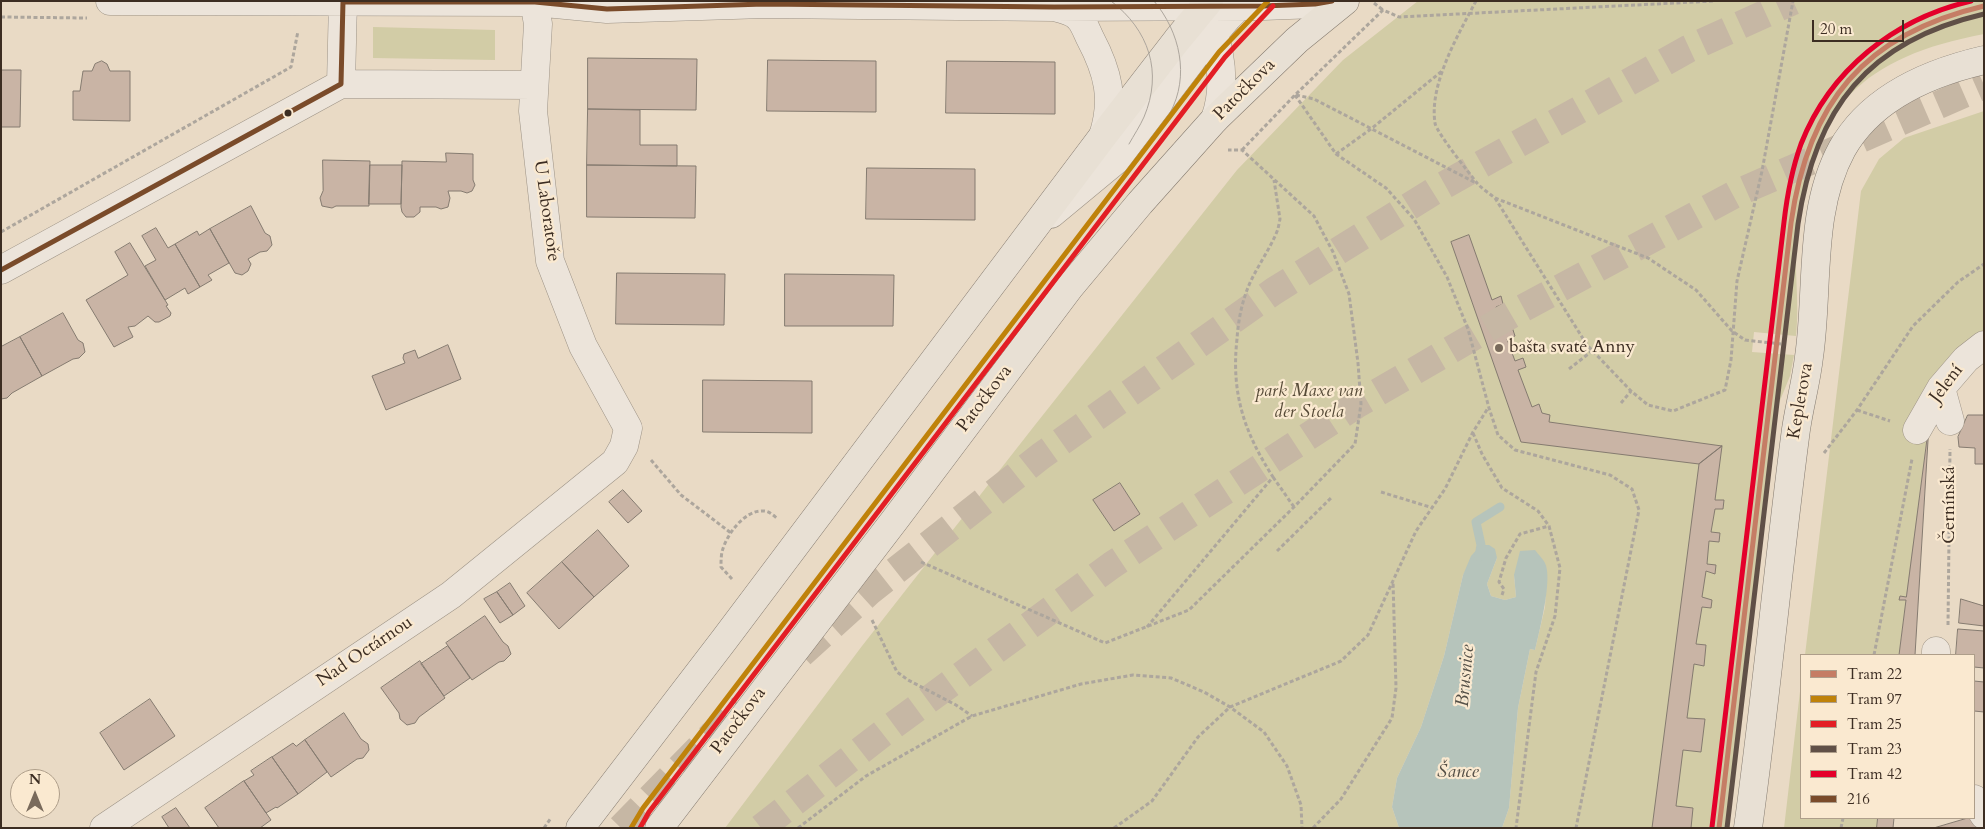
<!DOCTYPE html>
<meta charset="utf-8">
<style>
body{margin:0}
#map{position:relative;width:1985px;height:829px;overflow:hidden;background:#e9dac5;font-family:Cardo,serif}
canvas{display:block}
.frame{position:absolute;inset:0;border:2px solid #3c2d22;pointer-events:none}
.legend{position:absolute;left:1800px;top:654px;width:175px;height:165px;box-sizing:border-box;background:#fae9d0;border:1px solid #ae9e8a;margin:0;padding:6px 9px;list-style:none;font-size:15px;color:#3c2d22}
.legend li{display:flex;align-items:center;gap:10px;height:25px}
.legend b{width:25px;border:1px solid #ae9e8a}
.north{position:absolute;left:10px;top:769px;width:50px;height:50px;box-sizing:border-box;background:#fae9d0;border:1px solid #ae9e8a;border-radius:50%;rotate:0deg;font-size:14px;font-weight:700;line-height:20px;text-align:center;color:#3c2d22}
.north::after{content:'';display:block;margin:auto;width:18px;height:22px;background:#796a5b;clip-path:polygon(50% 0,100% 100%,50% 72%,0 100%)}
.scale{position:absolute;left:1812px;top:20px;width:92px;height:22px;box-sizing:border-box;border:2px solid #3c2d22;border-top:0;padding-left:6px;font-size:15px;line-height:18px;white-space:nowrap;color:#3c2d22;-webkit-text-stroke:4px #fae9d0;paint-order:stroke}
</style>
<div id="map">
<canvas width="1985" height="829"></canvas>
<div class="frame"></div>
<ul class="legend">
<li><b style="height:6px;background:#c57d65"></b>Tram 22</li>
<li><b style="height:6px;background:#bf820a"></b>Tram 97</li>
<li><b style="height:6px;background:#e31e25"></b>Tram 25</li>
<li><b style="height:6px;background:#605047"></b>Tram 23</li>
<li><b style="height:6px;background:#e4002b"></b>Tram 42</li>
<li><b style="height:6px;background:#7a4b2a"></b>216</li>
</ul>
<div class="north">N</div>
<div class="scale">20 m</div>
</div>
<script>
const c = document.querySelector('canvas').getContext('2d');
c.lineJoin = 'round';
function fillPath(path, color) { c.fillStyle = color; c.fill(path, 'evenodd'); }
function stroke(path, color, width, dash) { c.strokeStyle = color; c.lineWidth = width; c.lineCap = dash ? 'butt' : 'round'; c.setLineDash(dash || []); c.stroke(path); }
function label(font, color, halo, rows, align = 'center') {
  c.font = font + ' Cardo,serif'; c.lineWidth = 4.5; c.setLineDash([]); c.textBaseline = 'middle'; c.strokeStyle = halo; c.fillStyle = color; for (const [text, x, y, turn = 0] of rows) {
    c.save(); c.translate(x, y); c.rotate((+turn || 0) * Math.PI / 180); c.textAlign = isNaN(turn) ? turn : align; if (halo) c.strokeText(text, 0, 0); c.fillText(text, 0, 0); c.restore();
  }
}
fillPath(new Path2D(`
 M1418,1h566v33c-121,23 -172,72 -187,195 -4,35 3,71 -1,107l-42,-4 -2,20 42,3 -4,21 -13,32 -3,20 -48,400h-224l7,-20 9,-100 12,-59 5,1 10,-43 2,-34 -33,2 2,22 -11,3 -14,-4 -4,-12 10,-26 -16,-13 -18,30 -19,81 -23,71 -24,51 -5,29 7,21h-674l137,-182 173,-221 202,-255 106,-110zM1120,483l20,31 -26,17 -20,-31z
 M373,27l122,3v30l-122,-2z
 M1984,111v222l-55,91 -30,231h-94l56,-464 18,-32 25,-21z
 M1801,683v135h77l-1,10h-93z`), '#d2cca6');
fillPath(new Path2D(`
 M1481,545h8l6,4 2,9 -10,26 4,12 14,4 11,-3 -2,-22 6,-24 15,-1c3,4 8,9 10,13 8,16 -6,69 -10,87l-5,-1 -12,59 -9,100 -7,20h-103l-7,-21 5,-29 24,-51 23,-71 19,-81 8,-19z`), '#b6c4bb');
stroke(new Path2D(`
 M1479,557l2,-12 -5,-23 24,-15`), '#b6c4bb', 9);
const building = new Path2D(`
 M588,58l109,1 -1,51 -108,-1z
 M768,60l108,1v51l-109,-1z
 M102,61l5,3 3,7h20v50l-57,-1v-29h7l3,-20h9l3,-7z
 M947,61l108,1v52l-109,-1z
 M1,70h20l-1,57h-19z
 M588,109l52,1v35h37v21l-90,-1z
 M446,153l27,1v26l2,5 -3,6 -5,2 -6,-2h-13l2,7 -2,9 -7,2 -5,-2h-16v5l-6,5h-8l-4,-5 -1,-5 1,-46 44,1z
 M323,160l47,1 -1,45h-33l-4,2 -10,-2 -2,-8 3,-7z
 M370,165h32l-1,39h-32z
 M587,165l109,1 -1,52 -108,-1z
 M867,168l108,1v51l-109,-1z
 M251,206l14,27 5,3 2,9 -5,6 -7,1 -12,7 3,5 -3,7 -6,4 -7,-2 -25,-44z
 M156,228l12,20 7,-4 25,43 -12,7 -3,-6 -20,12 -20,-34 11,-6 -14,-24z
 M210,229l19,34 -21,12 4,5 -12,7 -25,-43 22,-13 2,4z
 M1469,235l23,65 9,-4 2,8 -7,3 8,23 8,-3 3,9 -8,3 8,22 8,-3 3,9 -8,3 14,37 7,-3 3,9 8,2 -1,7 173,24 -23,18 -178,-22 -70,-200z
 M130,243l38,62 -2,1 5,7 -1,3 -11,6h-4l-7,-6 -13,10 -7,1 5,10 -19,10 -28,-47 42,-25 -13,-23z
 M617,273l108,1 -1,51 -108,-1z
 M785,274l109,1 -1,51h-108z
 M63,313l15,27 5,3 2,9 -6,6 -6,1 -31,17 -22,-39z
 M20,337l22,39 -30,17 -5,5 -6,1v-52z
 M448,345l13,34 -75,31 -14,-34 33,-13 -2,-5 1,-4 11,-4 3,8z
 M703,380l109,1v52l-109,-1z
 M1968,415h16v49h-9v-16l-16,-1 -1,-10z
 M1929,424l-14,231h-16l7,-55h-7l1,-4 6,1z
 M1722,446l-7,54h9l-1,9h-8l-4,23 9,1 -1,9 -10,-1 -2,23 9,1 -1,9 -9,-3 -4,26 10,3 -1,8 -9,-1 -6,37 10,1 -2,21 -10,-2 -7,54 18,1 -4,33 -18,-2 -7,56 17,2 -2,20h-39l47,-364z
 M1120,483l20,31 -26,17 -21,-31z
 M623,490l19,21 -14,12 -19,-21z
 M598,530l31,36 -35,31 -32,-35z
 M562,562l32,35 -35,32 -32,-36z
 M510,583l15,23 -12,9 -16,-23z
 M497,592l16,23 -13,8 -16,-24z
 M1961,599l23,7v20l-25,-3z
 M485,616l18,26 5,4 3,8 -7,7 -5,1 -27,18 -26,-37z
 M1958,629l26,2v37l-10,-1v-12h-18z
 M448,646l22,32 -26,18 -23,-32z
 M420,661l25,37 -26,19 -4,6 -8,2 -7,-6 -1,-6 -18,-25z
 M1974,681l10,1v30l-10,-1z
 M150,699l25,37 -51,34 -24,-37z
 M344,713l17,26 7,5 1,6 -6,8 -6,1 -26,18 -26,-37z
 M305,740l22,32 -29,22 -26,-37 21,-14 3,3z
 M272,757l26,37 -21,14 -1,-1 -10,6 -22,-32 10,-6 -3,-4z
 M244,781l27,39 -11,8h-41l-14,-20z
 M176,808l14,20h-21l-7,-11z
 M1878,818h16l-1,10h-16z
 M1968,818h6l8,10h-48z`);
fillPath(building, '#c9b4a5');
stroke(building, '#857b70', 1);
stroke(new Path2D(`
 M801,654l69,-63 171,-135 233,-165 165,-103 249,-139 105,-48
 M621,828l91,-93 30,-27
 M761,828l126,-98 225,-165 244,-160 158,-92 221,-119 249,-109`), '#c6b7a4', 28, [28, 14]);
const minor = new Path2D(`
 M110,1l425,1 72,7 157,-5 290,3 209,-1 52,-2 19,-3
 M1054,7c8,2 19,4 25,11 5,5 8,14 11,20 18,34 25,61 13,98
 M1210,20c11,32 17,66 5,99
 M341,84l193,1
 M1051,214l64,-53 79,-104 34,-40 16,-16
 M1,270l340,-186 2,-83
 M1941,388l9,33
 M1917,430l24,-42 25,-29 18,-14
 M1936,655v-4
 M1974,799l10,16
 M104,828l347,-233 164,-133 9,-16 4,-18 -45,-82 -33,-85 -17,-150 5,-87 -4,-23`);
const major = new Path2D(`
 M580,828l144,-188 379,-504 74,-96 32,-39
 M659,828l238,-311 172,-229 71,-85 75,-84 82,-79 48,-39
 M1748,828c18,-130 30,-261 47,-391 3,-27 11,-53 14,-80 10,-68 -1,-146 33,-208 29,-52 86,-76 142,-89`);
stroke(minor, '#9d9386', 29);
stroke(major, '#857b70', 29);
stroke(new Path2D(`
 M1476,1c-18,34 -47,83 -41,122 1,9 35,51 42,60 5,6 12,10 18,15l153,60 48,32 36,41 13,9 36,4
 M1374,3l9,7
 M1,17l86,1
 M1295,95l41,59 50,34 28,31 33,58 21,52 21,79 9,27 17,15 95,25 22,14 7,21 -63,318
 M1296,95l18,4 162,84
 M1242,150l53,-55 88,-85 16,7 315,-16
 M1336,154l35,-25 71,-58
 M1495,198l92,147 44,46 17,14 25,6 52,-21 6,-30 6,-79 25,-110 31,-170
 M1,232l290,-165 7,-36
 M1569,369l23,-18
 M1621,403l10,-12
 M1857,410l33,11
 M1473,433l9,21 20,34 36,23 11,15 11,42 -5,48 -19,56 -20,156
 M1824,453l33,-43 56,-84 45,-44 26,-18
 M651,460l30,35 50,38
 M1273,477l21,30
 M1381,492l52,16
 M1277,551l55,-54
 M921,562l184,81 84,-33 105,-103 61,-63 6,-40 -3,-41 -9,-69 -16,-42 -19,-36 -72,-66h-14
 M732,579l-11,-12c0,-5 0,-10 1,-15 4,-17 23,-43 42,-41 5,0 10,5 14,8
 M1502,595l2,-6 -5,-7 7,-24 14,-24 29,-8
 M872,620l25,52 11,8 48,25 16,11
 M1948,625l2,-176
 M1147,627l126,-150c-29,-45 -42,-84 -36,-138 1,-16 4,-33 10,-49 8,-21 23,-40 31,-61l2,-10 -6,-39
 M1874,655l38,-196
 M544,828l7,-10
 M798,828l68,-52 106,-60 109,-32 52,-9 38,3 33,14 26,15 34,25 23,34 14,39 1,23
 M1114,828l38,-27 46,-64 32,-30 111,-46 27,-26 48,-104 29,-42 28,-57 15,-24
 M1313,828l28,-29 51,-81 4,-30 -3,-107
 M1841,828l2,-10`), '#ada69d', 3, [4, 2.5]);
stroke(minor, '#ece4da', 28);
stroke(major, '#e8e0d4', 28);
stroke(new Path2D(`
 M1111,1c38,29 52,71 33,116 -4,9 -10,18 -15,27
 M1153,139c6,-9 12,-17 17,-26 20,-37 10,-81 -16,-112`), '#ada69d', 1);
stroke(new Path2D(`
 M343,2h192l72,7 157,-5 290,3 209,-1 52,-2 17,-3
 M1,270l340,-186 2,-83`), '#7a4b2a', 5);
stroke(new Path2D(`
 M1719,828l72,-605c17,-120 73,-189 193,-217`), '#c57d65', 5);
stroke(new Path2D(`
 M631,828l12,-20 576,-756 49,-51`), '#bf820a', 5);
stroke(new Path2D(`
 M640,828l9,-16 576,-755 48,-51`), '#e31e25', 5);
stroke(new Path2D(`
 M1727,828l71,-604c17,-116 70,-183 186,-210`), '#605047', 5);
stroke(new Path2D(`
 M1712,827l72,-605c3,-26 8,-53 17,-78 29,-74 93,-125 170,-143`), '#e4002b', 5);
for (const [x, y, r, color] of [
 [288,113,4.5,"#3c2d22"],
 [1499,348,5,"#796a5b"]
]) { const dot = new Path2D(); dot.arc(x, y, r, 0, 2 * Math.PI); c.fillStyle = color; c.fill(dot); stroke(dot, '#fae9d0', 2); }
label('18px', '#3c2d22', '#fae9d0', [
 ["Patočkova",1245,90,-45],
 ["U Laboratoře",546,211,82],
 ["Jelení",1947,384,-53],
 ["Patočkova",985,399,-53],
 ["Keplerova",1801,401,-80],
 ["Černínská",1950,505,-90],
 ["Nad Octárnou",365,652,-34],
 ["Patočkova",739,721,-53]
]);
label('18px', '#3c2d22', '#fae9d0', [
 ["bašta svaté Anny",1509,348]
], 'left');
label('italic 18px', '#564a37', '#fae9d0', [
 ["park Maxe van",1309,392],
 ["der Stoela",1309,413]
]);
label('italic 19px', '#555047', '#fae9d0', [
 ["Brusnice",1466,676,-85],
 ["Šance",1458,773]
]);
</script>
